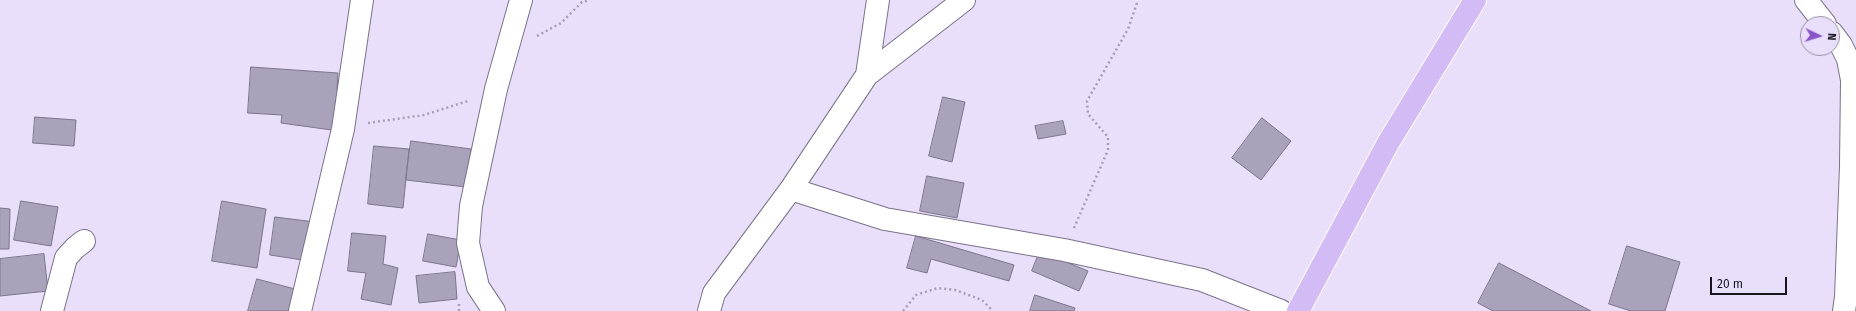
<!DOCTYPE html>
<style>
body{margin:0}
#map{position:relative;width:1856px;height:311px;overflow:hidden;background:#e9dffa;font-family:"Fira Sans",sans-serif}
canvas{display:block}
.north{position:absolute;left:1800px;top:16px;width:40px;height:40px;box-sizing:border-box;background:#e9dffa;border:1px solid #958ea2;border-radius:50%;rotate:94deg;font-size:11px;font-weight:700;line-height:16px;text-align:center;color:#17141d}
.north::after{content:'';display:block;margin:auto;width:14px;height:18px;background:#8a54cb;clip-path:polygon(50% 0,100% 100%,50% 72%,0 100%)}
.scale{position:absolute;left:1710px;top:277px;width:77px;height:18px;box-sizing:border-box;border:2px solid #17141d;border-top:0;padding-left:5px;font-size:12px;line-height:14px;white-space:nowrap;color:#17141d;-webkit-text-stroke:3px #e9dffa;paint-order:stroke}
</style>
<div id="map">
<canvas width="1856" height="311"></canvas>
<div class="north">N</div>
<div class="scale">20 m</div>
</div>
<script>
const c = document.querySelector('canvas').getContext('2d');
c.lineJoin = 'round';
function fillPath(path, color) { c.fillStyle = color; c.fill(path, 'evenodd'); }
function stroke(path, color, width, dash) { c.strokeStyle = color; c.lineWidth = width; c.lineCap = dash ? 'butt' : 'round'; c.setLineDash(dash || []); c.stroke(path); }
const building = new Path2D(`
 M251,67l87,6 -1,16 7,1 -5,41 -58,-8 1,-8 -34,-2z
 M943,97l22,5 -13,60 -23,-6z
 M35,117l41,3 -2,26 -41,-3z
 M1262,118l29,23 -30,39 -29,-22z
 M1063,121l3,13 -28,5 -3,-13z
 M411,141l60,8 -5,38 -60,-7z
 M374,146l35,3 -6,59 -35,-4z
 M927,176l37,7 -7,35 -37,-7z
 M21,201l37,6 -7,39 -37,-6z
 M222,201l44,8 -9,59 -45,-7z
 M0,208l10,1 -1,40h-9z
 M275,217l40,5 -6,39 -39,-6z
 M352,233l34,3 -3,28 15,4 -7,37 -30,-6 5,-26 -18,-2z
 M428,234l33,6 -5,27 -33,-6z
 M916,236l98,29 -5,16 -78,-22 -4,14 -20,-5z
 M1627,246l53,16 -15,49h-34l-22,-7z
 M1040,251l48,20 -9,20 -47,-20z
 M44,254l4,37 -48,5v-37z
 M1499,263l92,48h-98l-15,-8z
 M455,272l2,27 -38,4 -3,-27z
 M257,279l38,10 -5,22h-42z
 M1035,295l40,13 -1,3h-44z`);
fillPath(building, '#aaa1ba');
stroke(building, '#7d748c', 1);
const minor = new Path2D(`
 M1806,0l19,24
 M1832,33l9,12 7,14 4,21 -1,86 -5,131 -2,14
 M867,75l11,-75
 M791,189l94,30 179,31 138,30 79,31
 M52,311l14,-53 9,-10 9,-7
 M300,311l43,-182 19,-129
 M494,311l-16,-24 -10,-44 3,-37 25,-117 25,-89
 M709,311l5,-18 77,-104 76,-114 97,-75`);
const major = new Path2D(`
 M1298,311l90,-168 87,-143`);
stroke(minor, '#7b738a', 24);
stroke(major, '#fff', 24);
stroke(new Path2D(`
 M537,36l24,-13 21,-21 8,-2
 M368,123l56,-8 44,-14
 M1074,228l34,-78v-13l-20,-23 -1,-13 41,-72 10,-29
 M459,311v-7
 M903,311l13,-16 22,-7 17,2 27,10 11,11`), '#a69eb3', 2.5, [2, 3]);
stroke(minor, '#fff', 22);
stroke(major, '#d3bbf6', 22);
</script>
